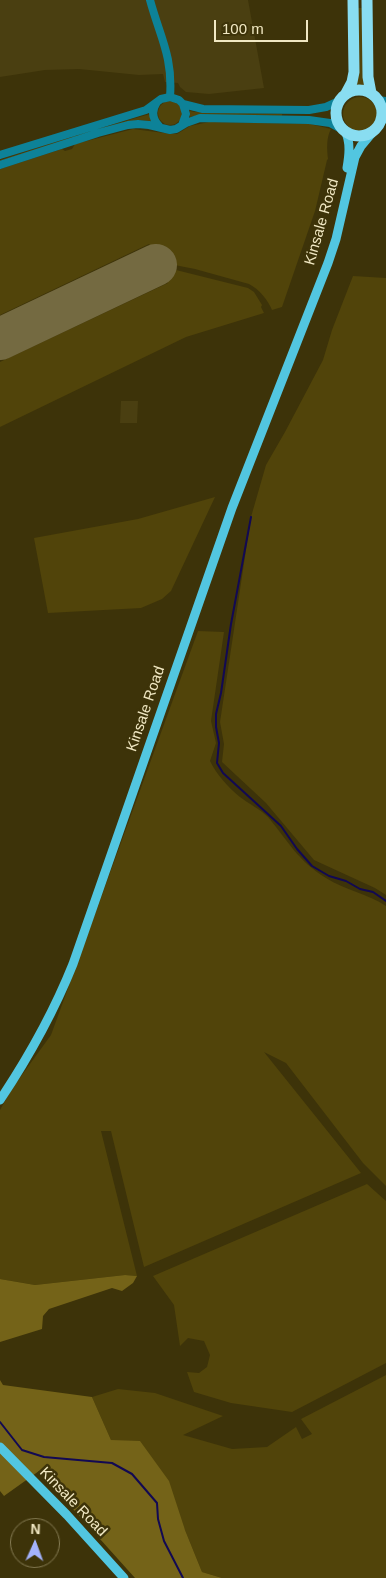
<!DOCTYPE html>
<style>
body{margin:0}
#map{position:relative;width:386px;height:1578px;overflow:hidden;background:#3d3309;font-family:Helvetica,sans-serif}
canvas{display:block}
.north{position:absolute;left:10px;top:1518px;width:50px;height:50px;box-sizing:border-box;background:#3d3309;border:1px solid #857b53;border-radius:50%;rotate:2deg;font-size:14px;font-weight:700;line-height:20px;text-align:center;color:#f1e8c3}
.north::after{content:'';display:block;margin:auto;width:18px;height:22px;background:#a3b2fc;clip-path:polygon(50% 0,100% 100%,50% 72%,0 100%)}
.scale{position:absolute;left:214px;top:20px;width:94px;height:22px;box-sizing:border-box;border:2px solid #f1e8c3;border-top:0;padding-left:6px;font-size:15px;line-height:18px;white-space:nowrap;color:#f1e8c3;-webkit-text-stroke:4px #3d3309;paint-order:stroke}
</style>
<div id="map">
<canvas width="386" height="1578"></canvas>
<div class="north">N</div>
<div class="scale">100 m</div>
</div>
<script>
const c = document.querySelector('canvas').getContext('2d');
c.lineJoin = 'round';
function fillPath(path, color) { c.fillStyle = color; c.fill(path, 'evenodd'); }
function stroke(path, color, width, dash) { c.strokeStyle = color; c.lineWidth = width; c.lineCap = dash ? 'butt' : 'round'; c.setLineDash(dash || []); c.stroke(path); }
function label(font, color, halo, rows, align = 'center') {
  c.font = font + ' Helvetica,sans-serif'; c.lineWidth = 5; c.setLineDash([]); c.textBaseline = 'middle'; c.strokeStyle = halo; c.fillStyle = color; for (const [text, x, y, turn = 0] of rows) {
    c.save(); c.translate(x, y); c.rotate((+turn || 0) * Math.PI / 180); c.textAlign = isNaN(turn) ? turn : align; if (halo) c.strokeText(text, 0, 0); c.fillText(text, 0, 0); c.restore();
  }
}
fillPath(new Path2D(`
 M0,0h248l16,88 -55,6 -23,-2 -6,-5 -2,-4 -13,-1 -2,-8 -24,1 -60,-6 -34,1 -45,7z
 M121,401h17l-1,22h-17z`), '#4a3f11');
fillPath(new Path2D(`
 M356,8h7l2,78h-9z
 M343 114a17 17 0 1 1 34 0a17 17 0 1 1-34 0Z
 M158 113a12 12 0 1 1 24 0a12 12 0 1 1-24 0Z
 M190,111l5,1 87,2v2l-83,-1 -9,2z
 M150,114l1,7 -13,-1 -12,3 -126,38v-1l83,-27z
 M209,122l101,2 21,5c-5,9 -4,21 -3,30l-1,1 -12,51 -33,96 -10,3c-4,-10 -13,-21 -23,-26l-54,-15 -36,-7 -10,-18 -149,71v-146l62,-20 3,2 7,-2 3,-5 58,-15 39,5h5l13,-8z
 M160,266l88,22 6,4 8,13 -1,2 3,6 -78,24 -186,90v-65l168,-79z
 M353,276l33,2v617l-11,-7 -61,-28 -48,-57 -44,-41 2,-18 -4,-22 31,-205 15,-52 19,-33 38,-72 9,-30z
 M215,497l-44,94 -9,8 -21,9 -93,5 -14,-75 104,-19z
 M198,631l26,1 -13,89 5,22 -6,18c7,14 18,26 30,36 9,7 20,12 28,20 20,24 30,44 58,61 19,12 42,16 60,28v280l-23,-23 -77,-100 -22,-11 97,121 -217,94 -33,-136h-10l36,145 -12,-1 -90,10 -35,-6v-169l11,-20 40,-55z
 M367,1184l19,17v162l-94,49 -61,-9 -37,-11 -7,-20 12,1 8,-6 3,-12 -6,-14 -16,-3 -8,8 -6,-41 -21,-29z
 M386,1375v203h-164l-20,-6 -17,-42 -74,-90 -19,-43 26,-8 37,4 68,23 -40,19 49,14 35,-2 29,-20 6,12 10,-5 -11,-15z`), '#51440a');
fillPath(new Path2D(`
 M125,1275l12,1 -4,7 -11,8 -10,-3 -63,21 -6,7 -1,13 -42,13v-63l35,6z
 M0,1380l3,5 89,12 19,43 29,1 29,40 16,49 17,42 20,6h-87l-96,-107 -35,25 -4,-5z`), '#746318');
stroke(new Path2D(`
 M251,517l-20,107 -10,69 -5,21v13l3,16 -2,20 6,10 58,53 16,23 15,17 17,10 17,5 14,8 13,3 13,9
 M0,1422l22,28 22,7 68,6 20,11 25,29 1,16 6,22 19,37`), '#120953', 2);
stroke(new Path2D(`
 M0,339l156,-74`), '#746a41', 42);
stroke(new Path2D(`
 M150,0c10,37 23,56 20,97
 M378,100l8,1
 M156,104c-5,8 -3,16 4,23
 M381,123l5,-8
 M182,125l4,-11 -3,-10
 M0,155l146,-45 15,-11 9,-2 9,3 4,4 20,5 106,1 17,-3 13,-6
 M0,165l98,-32 30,-8 10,-1 11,1 21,5 6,-1 10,-6 14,-5 109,2 21,3 13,7`), '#0d8298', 8);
stroke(new Path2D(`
 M345,131c6,11 4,25 2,37
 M0,1100c30,-45 53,-86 73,-136l159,-456 96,-245 8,-24 19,-82 6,-11 10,-12
 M0,1447l67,68 57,63`), '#52c6e0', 9);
stroke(new Path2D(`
 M367,0l1,77 3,16
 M336 113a23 23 0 1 1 46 0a23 23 0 1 1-46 0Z
 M345,95l7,-13 2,-10 -1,-72`), '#89ddf1', 11);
label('15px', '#f1e8c3', '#3d3309', [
 ["Kinsale Road",322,222,-74],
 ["Kinsale Road",146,709,-71],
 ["Kinsale Road",73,1502,46]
]);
</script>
